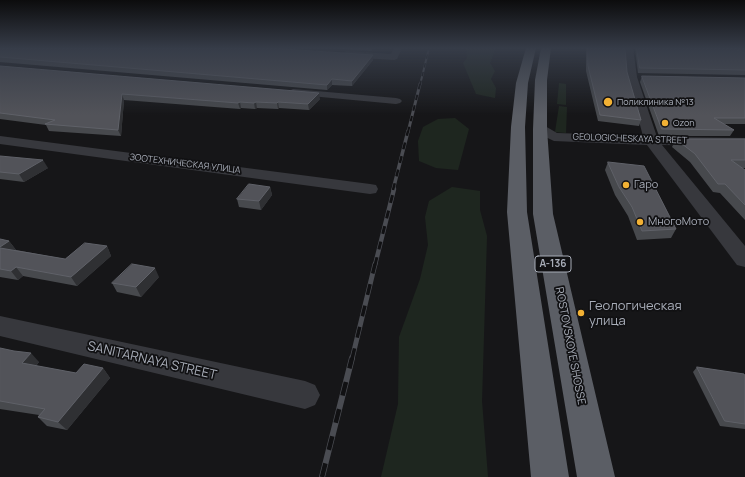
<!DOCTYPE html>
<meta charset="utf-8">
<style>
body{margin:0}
canvas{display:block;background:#161618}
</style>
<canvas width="745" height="477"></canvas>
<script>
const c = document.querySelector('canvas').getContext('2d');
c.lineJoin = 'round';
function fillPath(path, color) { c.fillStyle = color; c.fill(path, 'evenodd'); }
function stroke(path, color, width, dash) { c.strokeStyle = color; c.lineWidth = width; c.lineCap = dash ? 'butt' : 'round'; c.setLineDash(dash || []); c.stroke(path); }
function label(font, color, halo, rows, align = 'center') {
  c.font = font + ' Manrope,sans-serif'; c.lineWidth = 3.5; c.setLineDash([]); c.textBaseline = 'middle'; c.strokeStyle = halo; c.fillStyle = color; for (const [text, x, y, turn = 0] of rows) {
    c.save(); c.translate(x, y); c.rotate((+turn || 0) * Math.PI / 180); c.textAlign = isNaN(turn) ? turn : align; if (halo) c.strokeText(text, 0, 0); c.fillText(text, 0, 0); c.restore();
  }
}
fillPath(new Path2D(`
 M466,48h30l-6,15 5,8 -4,8 5,9 -1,10 -19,-4 -13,-31 4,-5z
 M559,83l7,1v21l-9,-1z
 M559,106l8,1 -1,26 -11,-1z
 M455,118l14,11 -11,41 -22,-2 -17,-7 -1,-20 5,-14 15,-8z
 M452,187l28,4v19l7,26 -5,165 6,76h-107l17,-73 1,-67 21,-58 8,-34 -3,-28 4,-16z`), '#1e261f');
fillPath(new Path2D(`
 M394,48h8l-5,11 -3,1 -48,-3 -4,-3 4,-3 45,3z
 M625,48h8l4,29 20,60 88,1v8l-83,-1 83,101v21l-8,-2 -90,-120 -93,-4 -19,-9 -2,-3 2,-3h10l12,7 86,3 -16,-59z
 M293,89l103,9 4,1 2,2 -2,2 -4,1 -107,-10 -2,-2z
 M0,136l370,48 6,1 2,4 -2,4 -6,1 -370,-50z
 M0,316l305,65 10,4 5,10 -5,10 -10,4 -305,-73z`), '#37383d');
fillPath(new Path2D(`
 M526,48h10l-8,35 -3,44 2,85 42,265h-38l-24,-265 4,-85 5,-44z
 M541,48h10l-4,32v49l6,85 62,263h-38l-44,-263v-85l2,-49z`), '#5b5e65');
const railFar5 = new Path2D(`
 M420,85l9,-37`);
const railFar4 = new Path2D(`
 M408,132l12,-48`);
const railFar3 = new Path2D(`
 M393,190l15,-59`);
const railFar2 = new Path2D(`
 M375,265l19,-76`);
const railFar1 = new Path2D(`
 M352,359l23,-95`);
const rail = new Path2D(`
 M322,477l30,-119`);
stroke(railFar5, '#4a4c52', 2);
stroke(railFar4, '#4a4c52', 3);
stroke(railFar3, '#4a4c52', 3.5);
stroke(railFar2, '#4a4c52', 4.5);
stroke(railFar1, '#4a4c52', 5);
stroke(rail, '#4a4c52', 6);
stroke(railFar5, '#111113', 1.5, [4.5]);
stroke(railFar4, '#111113', 2, [5.5]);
stroke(railFar3, '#111113', 2.5, [7]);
stroke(railFar2, '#111113', 3, [8]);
stroke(railFar1, '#111113', 3.5, [11]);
stroke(rail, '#111113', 4.5, [14]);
fillPath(new Path2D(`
 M0,48l373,7v5l-21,26 -20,-1 -5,5 -327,-28z
 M328,48h45l-2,3z
 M586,48h39l2,24 14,48 -2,6 -41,-5 -12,-50z
 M635,48h110v27l-107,-2z
 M0,66l320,33 -11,11 -30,-2 -1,1 -21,-1 -2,1 -14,-1 -1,1 -116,-9 -3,36 -72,-5 -3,-6 -46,-6z
 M642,76l103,2v46h-22l11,6 -4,6h-71l-19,-54z
 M676,139h69v29h-3l3,2v50l-25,-27 -7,-1 -23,-30 -18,-15z
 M0,156l48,12 -24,14 -24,-3z
 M608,162l68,67 -5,9 -34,2 -9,-24 -13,-21 -10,-25z
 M270,187l2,8 -11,15 -22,-3 -2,-8z
 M0,239l9,2 7,9 49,9 42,-13 4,10 -34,30 -54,-10 -5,4 -18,-3z
 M159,277l-18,20 -24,-5 -5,-9z
 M0,348l39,14 -3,4 40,7 27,-5 7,10 -43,52 -20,-4 -9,-9 1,-2 -39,-6z
 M697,367l48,9v53l-25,-3 -27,-54z`), '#47494d');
fillPath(new Path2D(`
 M373,55v5l-21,26v-5z
 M332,79v6l-5,5v-5z
 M319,93l1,6 -11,11 -1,-6z
 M122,94l2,6 -3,36 -3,-6z
 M240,102l1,6 -1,1 -2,-6z
 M256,102l1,6 -2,1 -1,-6z
 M278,102l1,6 -1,1 -1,-6z
 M43,160l5,8 -24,14 -5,-8z
 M270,187l2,8 -11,15 -2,-9z
 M9,241l7,9 -9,7 -7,-10z
 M107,246l4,10 -34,30 -6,-9z
 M16,267l7,9 -5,4 -7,-9z
 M155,268l4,9 -18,20 -5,-10z
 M31,353l8,9 -9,11 -8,-10z
 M103,368l7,10 -43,52 -9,-8z`), '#2f3033');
const building = new Path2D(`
 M0,48h269l104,7 -21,26 -20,-2 -5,6 -327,-28z
 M588,48h37l2,24 14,48 -41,-5 -12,-49z
 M637,48h108v2h-8l8,3v17l-105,-2z
 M0,66l319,27 -11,11 -30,-2 -1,1 -21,-1 -2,1 -14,-1 -2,1 -116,-9 -4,36 -73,-6 10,-4 -55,-7z
 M642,76l103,2v40h-31l20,12 -72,-1z
 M676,139h69v21h-14l14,10v35l-20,-21h-7l-23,-30z
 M0,156l43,4 -24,14 -19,-2z
 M608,162l36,4 32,63 -34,2 -10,-24 -13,-20z
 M249,184l21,3 -11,14 -22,-2z
 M0,239l9,2 -9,6z
 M85,243l22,3 -36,31 -55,-10 -5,4 -11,-2v-21l65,11z
 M132,264l23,4 -19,19 -24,-4z
 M0,348l14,3 17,2 -9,10 54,10 8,-9 19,4 -45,54 -20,-5 7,-8 -45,-8z
 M697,367l47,7 1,2v48l-20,-3z`);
fillPath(building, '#525359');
stroke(building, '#5f6168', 1);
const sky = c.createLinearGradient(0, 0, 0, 115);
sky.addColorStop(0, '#0c0c0d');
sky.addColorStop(0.42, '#363c48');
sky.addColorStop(1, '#363c4800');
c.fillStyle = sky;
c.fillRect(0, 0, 745, 115);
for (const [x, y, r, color] of [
 [608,102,5,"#f2b134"],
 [665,123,4,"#f2b134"],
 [626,185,4,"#f2b134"],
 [640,222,4,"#f2b134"],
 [581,313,4,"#f2b134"]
]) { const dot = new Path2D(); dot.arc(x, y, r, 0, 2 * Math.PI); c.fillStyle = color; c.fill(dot); stroke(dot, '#111113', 1.5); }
label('9px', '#a8adb8', '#111113', [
 ["Поликлиника №13",617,102],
 ["Ozon",673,123]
], 'left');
label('9px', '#a8adb8', '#111113', [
 ["GEOLOGICHESKAYA STREET",630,139,2],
 ["ЗООТЕХНИЧЕСКАЯ УЛИЦА",185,164,7]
]);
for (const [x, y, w] of [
 [553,264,36]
]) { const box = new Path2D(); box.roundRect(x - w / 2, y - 8, w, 16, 3); c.fillStyle = '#111113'; c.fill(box); stroke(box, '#a8adb8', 1); }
label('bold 10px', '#a8adb8', null, [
 ["А-136",553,264]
]);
label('11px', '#a8adb8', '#111113', [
 ["Гаро",634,185],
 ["МногоМото",648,222]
], 'left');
label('11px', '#a8adb8', '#111113', [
 ["ROSTOVSKOYE SHOSSE",570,346,79]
]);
label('13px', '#a8adb8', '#111113', [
 ["Геологическая",589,306],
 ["улица",589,321]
], 'left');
label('13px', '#a8adb8', '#111113', [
 ["SANITARNAYA STREET",152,361,13]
]);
</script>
